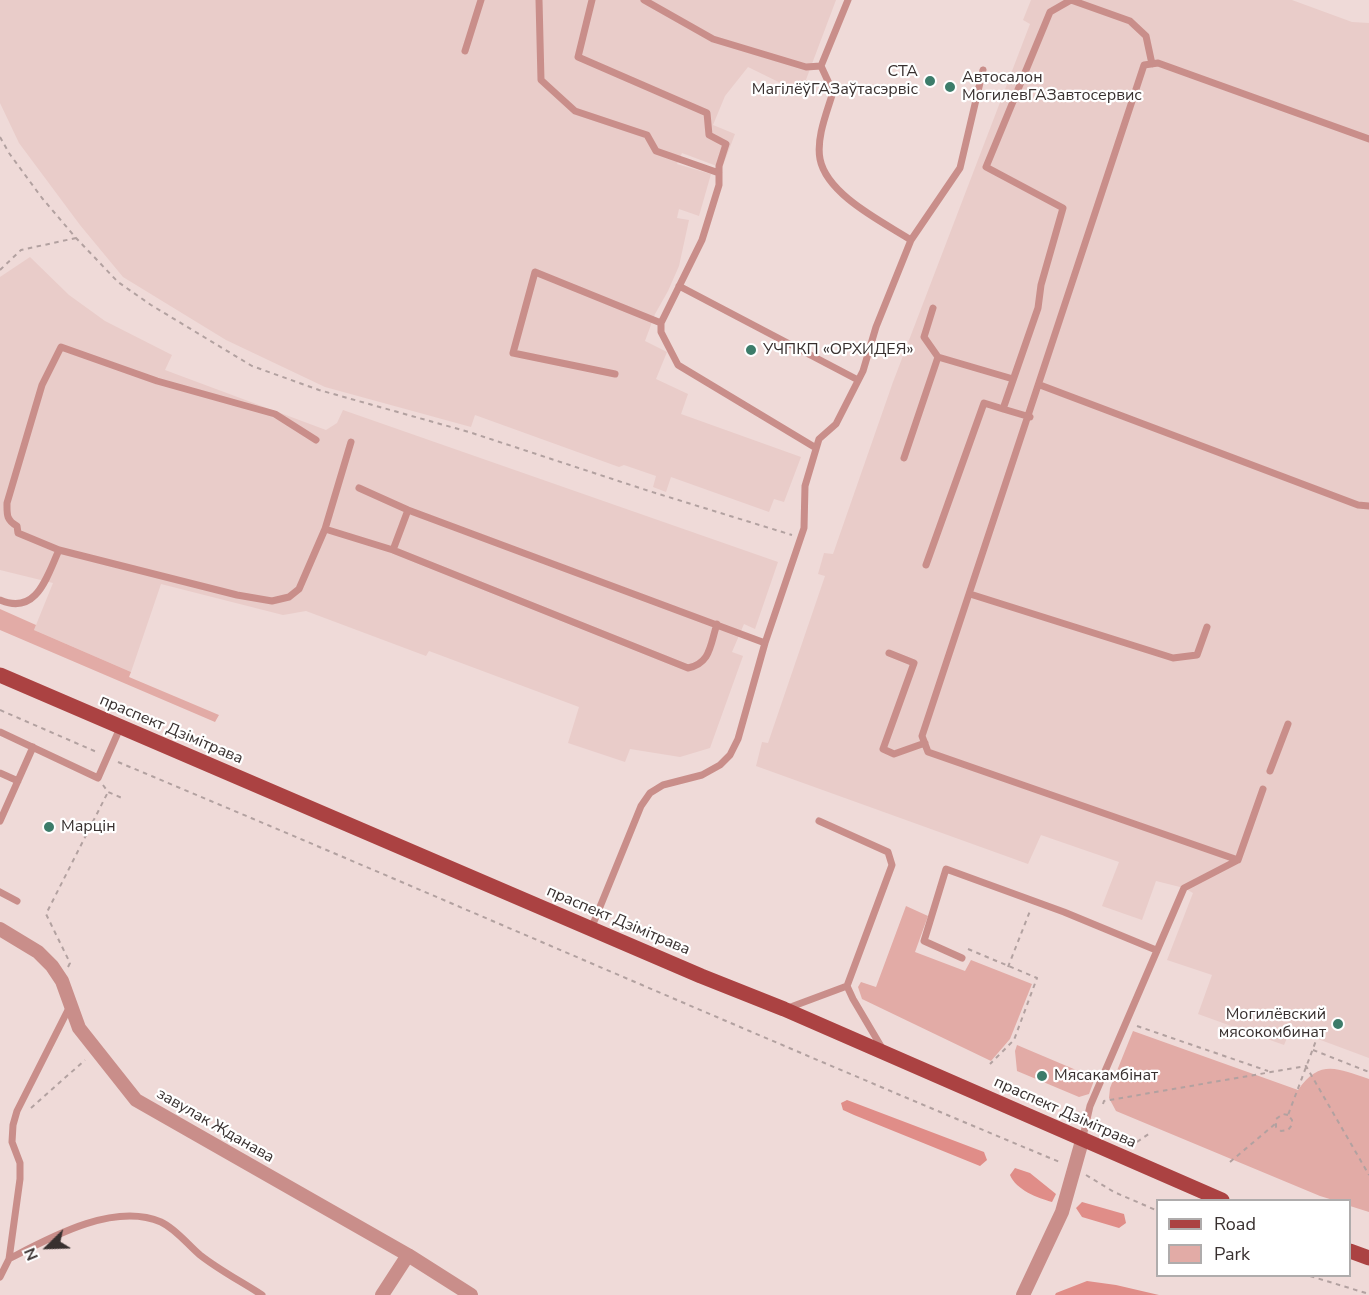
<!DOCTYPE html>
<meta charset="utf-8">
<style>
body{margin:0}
#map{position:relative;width:1369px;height:1295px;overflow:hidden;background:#efdad8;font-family:"Nunito Sans",sans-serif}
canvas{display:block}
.legend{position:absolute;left:1156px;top:1199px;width:195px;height:78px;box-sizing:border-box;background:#fff;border:2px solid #afacac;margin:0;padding:8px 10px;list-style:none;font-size:18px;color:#38302f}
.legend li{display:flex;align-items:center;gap:12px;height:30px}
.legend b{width:30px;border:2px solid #afacac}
.north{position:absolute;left:18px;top:1217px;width:60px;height:60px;-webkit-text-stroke:4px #fff;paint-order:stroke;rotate:247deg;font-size:16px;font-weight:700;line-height:24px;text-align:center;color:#38302f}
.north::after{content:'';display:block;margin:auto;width:21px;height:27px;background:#38302f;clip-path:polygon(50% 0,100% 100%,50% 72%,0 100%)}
</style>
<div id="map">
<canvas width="1369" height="1295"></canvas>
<ul class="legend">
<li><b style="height:8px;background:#ab4242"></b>Road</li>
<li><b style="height:16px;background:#e2aba6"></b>Park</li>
</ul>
<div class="north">N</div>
</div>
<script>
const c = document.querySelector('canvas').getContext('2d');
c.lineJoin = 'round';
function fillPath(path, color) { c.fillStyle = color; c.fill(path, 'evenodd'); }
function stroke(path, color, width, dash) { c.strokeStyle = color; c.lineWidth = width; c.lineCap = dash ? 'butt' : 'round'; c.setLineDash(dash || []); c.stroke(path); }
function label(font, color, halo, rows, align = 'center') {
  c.font = font + ' "Nunito Sans",sans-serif'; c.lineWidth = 4.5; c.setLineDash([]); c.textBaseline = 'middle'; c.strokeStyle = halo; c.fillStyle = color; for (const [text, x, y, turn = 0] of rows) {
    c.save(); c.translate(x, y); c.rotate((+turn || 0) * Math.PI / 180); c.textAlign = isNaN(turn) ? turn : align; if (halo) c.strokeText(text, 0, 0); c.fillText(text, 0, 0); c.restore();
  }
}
fillPath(new Path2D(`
 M0,0h836l-35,93 -53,-26 -23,29 -12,29 22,9 -13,34 -40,-15 -5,11 34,10 -12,42 -20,-7 -2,9 12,2 -10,46 -11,25 -13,23 -10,27 22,11 -11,27 32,15 -7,20 120,43 -17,45 -10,-3 -5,13 -98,-35 -5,15 -13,-5 3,-11 -32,-11 -5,2 -144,-52 -4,12 -146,-40 -99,-47 -103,-63 -43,-52 -61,-82 -19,-40z
 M1031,0h261l60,22 17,1v1035l-78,-29 -7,16 -86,-31 14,-39 -45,-15 26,-67 -9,-5 -28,-7 -14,39 -40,-14 17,-44 -78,-27 -13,29 -272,-98 6,-24 6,1 57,-167 -7,-2 6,-21 9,1 60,-172 137,-358 -7,-4z
 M30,257l39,38 36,26 67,34 -7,15 161,60 11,-7 6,-13 435,152 -23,67 -11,-5 -12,28 11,4 -33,92 -30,9 -50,-8 -5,13 -57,-19 11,-36 -150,-56 -3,5 -120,-45 -23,4 -122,-31 -30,88 -97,-42 19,-47 -53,-13v-293z`), '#e9ccc9');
fillPath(new Path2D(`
 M0,609l36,16 -2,5 97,42 -2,5 90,38 -4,7 -215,-92z
 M906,906l22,10 -13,36 50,19 6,-11 61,24 -22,55 -19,22 -129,-62 -4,-12 3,-5 15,5z
 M1133,1031l165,59c22,-32 40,-21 71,-11v133l-19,-6v-6h-17l-13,-4 -204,-85 -7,-13 1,-10z
 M1017,1045l78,33 -6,16 -10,3 -62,-26 -2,-20z`), '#e2aba6');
fillPath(new Path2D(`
 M847,1100l137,52 3,8 -7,6 -126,-51 -11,-5 -2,-7z
 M1015,1168l15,5 26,21 -4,8c-14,-4 -36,-12 -42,-27z
 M1082,1202l42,12 2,9 -7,5 -37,-11 -6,-9z
 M1087,1281l29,4 43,10h-104l1,-2z`), '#e08d88');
stroke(new Path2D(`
 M0,137l9,16 33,45 34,40 42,44 33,23 101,61 67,24 150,42 180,59 143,44
 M0,270l21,-20 55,-12
 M0,710l99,43
 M118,762c316,132 629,270 944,401
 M103,785l5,7 14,6
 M968,949l69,29 -23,62 -24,24
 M68,967l2,-4 -24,-49 62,-122
 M1008,967l22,-56
 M1137,1026l131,45
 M1313,1050l56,22
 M1103,1104l1,-3 202,-35 63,109
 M31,1108l54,-48
 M1288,1115l-5,-1 -7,5v8l5,4 7,-1 4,-5v-5l-4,-5 29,-77
 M1137,1142l13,-9
 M1230,1162l45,-38
 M1086,1175l28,17 44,19
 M1310,1276l59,18`), '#b2a1a0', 2, [4.5, 4.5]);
stroke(new Path2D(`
 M539,0l2,80 34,31 72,24 9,16 63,22
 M592,0l-14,57 129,56 2,22 17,9 -7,22v19l-17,55 -41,83
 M644,0l69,39 93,28 15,-1
 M465,51l16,-51
 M911,240l49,-72 23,-98
 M679,286l179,94
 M933,308l-9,29 14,20
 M615,374l-102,-21 22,-81 126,51v9l17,33 138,83
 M1040,385l318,120 11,1
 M1030,417l-27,-8 35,-101 3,-23 22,-77 -77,-41 64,-155 21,-12 59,21 16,15 6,28
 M316,440l-41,-26 -118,-33 -96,-34 -19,38 -35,118c0,11 -1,17 10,23l1,7 41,17 178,45 35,6 17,-4 10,-8 26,-60 68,21 295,118c23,-5 22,-23 29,-44
 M904,458l34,-101 75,22
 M359,488l49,22 357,133
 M325,529l26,-87
 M393,550l15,-40
 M926,565l58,-162 19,6
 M970,594l203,64 24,-3 10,-28
 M0,600c37,16 47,-24 59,-50
 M889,653l25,10 -31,86 11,5 31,-11
 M0,732l98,46 22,-50
 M1270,771l18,-47
 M0,773l18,8
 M0,821l33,-74
 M819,821l69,31 4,13 -45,121 6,13 29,49
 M1238,860l-310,-108 -6,-16 222,-671 14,-2 211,76
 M0,892l17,9
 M591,929l50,-123 9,-13 13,-8 39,-10 18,-10 10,-10 8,-16 27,-96 39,-115 1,-42 14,-47 17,-15 27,-53 13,-44 35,-87c-28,-18 -84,-45 -91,-81 -4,-21 7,-47 13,-67l-12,-26 27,-66
 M962,958l-38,-17 22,-72 118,43 92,38
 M788,1008l59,-22
 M1082,1141l8,-35 94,-218 54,-28 25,-71
 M9,1259c42,-22 105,-57 152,-37 15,7 27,23 39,33 19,15 42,27 62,40
 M0,1277l9,-18 11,-80v-16l-8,-21 1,-17 4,-14 53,-105`), '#c98e8a', 7);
stroke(new Path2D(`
 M0,929l38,23 14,14 10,15 17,47 57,72 272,155 63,40
 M382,1295l26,-40
 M1023,1295l39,-83 20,-71`), '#c98e8a', 14);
stroke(new Path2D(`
 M0,675l701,301 83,33 438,191
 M1350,1251l19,7`), '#ab4242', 15);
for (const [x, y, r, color] of [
 [930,81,6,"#3c7c6a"],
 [950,87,6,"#3c7c6a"],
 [751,350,6,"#3c7c6a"],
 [49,827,6,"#3c7c6a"],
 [1338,1024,6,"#3c7c6a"],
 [1042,1076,6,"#3c7c6a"]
]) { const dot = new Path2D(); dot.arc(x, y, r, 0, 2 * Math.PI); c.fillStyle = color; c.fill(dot); stroke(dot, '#fff', 2); }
label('16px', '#38302f', '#fff', [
 ["СТА",918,72,"right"],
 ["МагілёўГАЗаўтасэрвіс",918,90,"right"],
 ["Автосалон",962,78],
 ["МогилевГАЗавтосервис",962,96],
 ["УЧПКП «ОРХИДЕЯ»",763,350],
 ["Марцін",61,827],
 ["Могилёвский",1326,1015,"right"],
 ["мясокомбинат",1326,1033,"right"],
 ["Мясакамбінат",1054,1076]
], 'left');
label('16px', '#38302f', '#fff', [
 ["праспект Дзімітрава",171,730,23],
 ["праспект Дзімітрава",618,921,23],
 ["праспект Дзімітрава",1065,1113,24],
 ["завулак Жданава",215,1126,30]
]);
</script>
